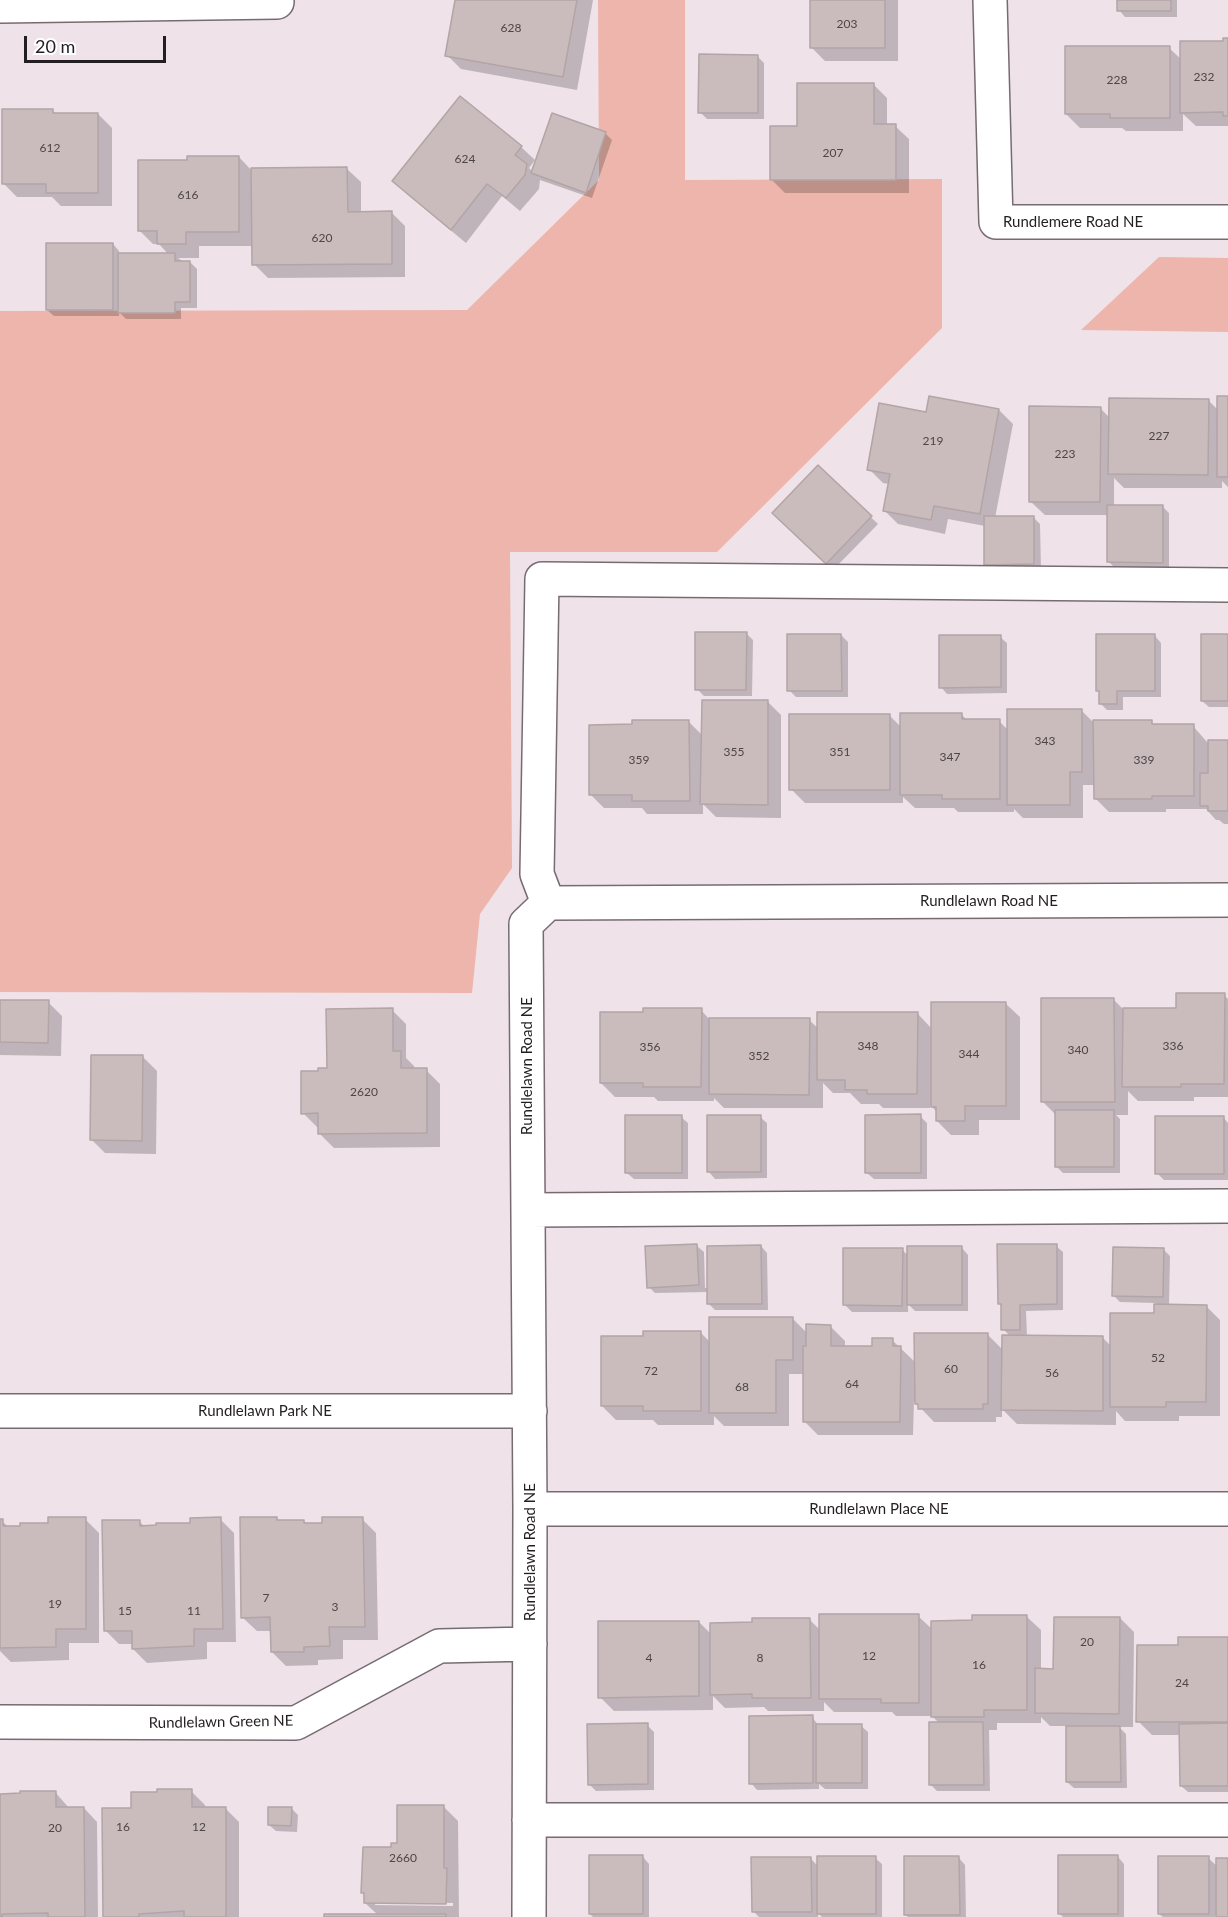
<!DOCTYPE html>
<style>
body{margin:0}
#map{position:relative;width:1228px;height:1917px;overflow:hidden;background:#efe2e9;font-family:Lato,sans-serif}
canvas{display:block}
.scale{position:absolute;left:24px;top:36px;width:142px;height:27px;box-sizing:border-box;border:3px solid #231e21;border-top:0;padding-left:8px;font-size:18px;line-height:21px;white-space:nowrap;color:#231e21;-webkit-text-stroke:4px #fff;paint-order:stroke}
</style>
<div id="map">
<canvas width="1228" height="1917"></canvas>
<div class="scale">20 m</div>
</div>
<script>
const c = document.querySelector('canvas').getContext('2d');
c.lineJoin = 'round';
function fillPath(path, color) { c.fillStyle = color; c.fill(path, 'evenodd'); }
function stroke(path, color, width, dash) { c.strokeStyle = color; c.lineWidth = width; c.lineCap = dash ? 'butt' : 'round'; c.setLineDash(dash || []); c.stroke(path); }
function label(font, color, halo, rows, align = 'center') {
  c.font = font + ' Lato,sans-serif'; c.lineWidth = 6; c.setLineDash([]); c.textBaseline = 'middle'; c.strokeStyle = halo; c.fillStyle = color; for (const [text, x, y, turn = 0] of rows) {
    c.save(); c.translate(x, y); c.rotate((+turn || 0) * Math.PI / 180); c.textAlign = isNaN(turn) ? turn : align; if (halo) c.strokeText(text, 0, 0); c.fillText(text, 0, 0); c.restore();
  }
}
fillPath(new Path2D(`
 M598,0h87v180l257,-1v149l-225,224h-207l2,316 -32,46 -8,79 -472,-1v-681l467,-1 132,-130z
 M1159,257l69,1v74l-147,-2z`), '#edb5ab');
fillPath(new Path2D(`
 M457,0h136l-16,90 -116,-21 -14,-14z
 M812,0h86v61h-73l-14,-14z
 M1119,0h58v17h-52l-6,-7z
 M1228,40v86h-32l-13,-12v17h-57l-4,-3h-42l-14,-14 103,-66 13,12 43,-17z
 M757,56l7,7v56h-57l-7,-7z
 M873,84l14,14v28h8l14,13v54h-124l-14,-14 28,-51z
 M52,110l4,4h42l14,14v78h-51l-9,-9h-35l-14,-14z
 M605,133l7,7 -20,58 -52,-18 -1,9 -19,22 -18,-15 -36,47 -58,-48 -14,-14 127,-34 14,13 -6,8 4,4z
 M239,157l14,15 94,-3 14,13v31l30,-1 14,14v51l-137,1 -14,-14 -1,-18h-54v12h-21l4,3 8,1 7,7v39h-16v11h-55l-7,-7v4h-65l-7,-6 66,-66 6,7v4h50l-10,-11h-6l-14,-14 50,-69z
 M1228,398v89l-6,-6v7h-98l-10,-10v28h48l7,7v56l-54,-1 -7,-7 1,-46h-64l-14,-13 69,-94 10,10 98,-18 10,10z
 M999,410l14,14 -18,94 38,-1 7,7 1,46 -48,1 -7,-7 -1,-38 -37,-7 -3,15 -47,-10 -14,-14 5,-26 -6,-1 -14,-14 58,-55z
 M818,467l60,57 -45,46 -59,-58z
 M746,633l7,7 -1,56h-48l-7,-7z
 M841,635l7,7v55h-52l-7,-7z
 M1155,636l6,7v54h-38v13h-16l-7,-7v-10l-3,-3z
 M1228,636v71h-19l-7,-6z
 M1000,637l7,6v50l-60,1 -6,-7z
 M767,701l14,14v103l-65,-1 -13,-13v10h-56l-5,-6h-38l-14,-14 99,-72 14,14z
 M1082,711l11,11h58l4,4h38l14,16h21v82h-4l-5,-4h-3l-10,-11h-40v3h-57l-14,-14v-13h-12v33h-60l-9,-9v3h-56l-4,-4h-39l-12,-11v6h-98l-14,-14 98,-74 12,12 61,-12 6,6h31l10,10z
 M1224,995l4,4v98h-34v4h-56l-10,-10v24h-12l4,4v54h-57l-7,-7v-51l-13,-13 71,-102 9,9 54,1z
 M0,1001l48,1 14,14 -1,40 -61,-1z
 M1006,1004l14,13v103h-41v15h-28l-14,-14v-9l-7,-7v3h-47l-4,-4h-18l-11,-11h-17l-10,-10v25h-99l-10,-10v3h-56l-4,-4h-39l-14,-14 43,-70 57,-3 9,10h99l10,9 99,-15 14,15z
 M392,1010l14,14v34l8,8v4h12l14,14v63l-106,1 -14,-14v-7h-3l-14,-14 16,-40 9,-3z
 M143,1057l14,14 -1,83 -51,-1 -14,-14z
 M920,1116l7,7v56h-53l-7,-6z
 M681,1117l7,6v56h-54l-7,-6z
 M760,1117l7,6v55l-52,1 -6,-7z
 M1223,1117l5,6v57h-64l-7,-7z
 M697,1246l7,6 1,36h3l53,-42 6,7 1,57h-53l-7,-7v-11l-53,1 -7,-7z
 M1056,1246l7,6v58l-37,1 1,26h75l9,9 45,-31v-12l-36,-1 -7,-7 51,-45 6,6 -1,49 37,1 14,14v96h-41v5h-54l-9,-10v14l-99,-1 -15,-15v8h-6v5h-62l-20,-21 -1,34h-95l-14,-14 1,-47h-16v52h-65l-10,-10v9h-56l-5,-5h-37l-14,-14 43,-69 55,-5 10,10 82,-24 16,16 23,-7 14,14v6h28l19,-7 24,23 72,-28 15,15 7,-14 -7,-7 -1,-23 -2,-3z
 M962,1248l6,7v56h-53l-7,-7v8h-56l-7,-7 57,-55 7,6z
 M85,1519l14,14v110h-30v17l-58,2 -11,-11v-131l9,7 41,-2z
 M220,1519l14,14 2,109h-29v17l-60,4 -14,-14v-5h-14l-14,-14 34,-109 6,6 46,-3z
 M276,1519l3,2h25l4,4 54,-6 14,14 2,107h-35v19l-25,1v5l-32,1 -14,-14v-21h-15l-14,-13z
 M918,1616l15,14 41,-9 53,-4 14,13v40l14,1 65,-53 14,14 -1,95h-14l7,7 1,54h-53l-7,-6v-56h-17l-9,-9v6h-44v7h-8l1,61h-53l-7,-7 10,-60 -8,-8h-36l-4,-4h-58l-10,-10v9h-56l-4,-4 -39,1 -12,-12v14l-99,1 -14,-14 99,-75 12,12 99,-14 10,10z
 M1228,1639v153h-40l-7,-6v-51h-29l-14,-14 42,-74z
 M812,1717l7,9h42l7,6v57h-43l-6,-5v5l-62,1 -6,-7z
 M647,1725l7,7v58l-58,1 -7,-7z
 M191,1791l14,14v3h20l14,14v95h-135l29,-108z
 M55,1792l14,16h15l13,14 1,95h-98v-122z
 M444,1807l14,14 1,96h-134l53,-2 -13,-12v-9l-2,-2 30,-43zM375,1902l78,1v3l-78,-1z
 M291,1808l7,7 -1,17 -21,-1 -7,-6z
 M643,1857l6,7v53h-56l-3,-3z
 M1118,1857l6,7v53h-61l-4,-4z
 M875,1858l7,6v53h-60l-4,-4v4h-59l-6,-6 58,-52 7,7z
 M959,1858l6,7 1,52h-58l-2,-2z
 M1208,1858l10,9 10,-8v58h-10l-3,-2v2h-52l-4,-3z`), '#0003');
const building = new Path2D(`
 M455,0h122l-14,77 -118,-21z
 M810,0h75v48h-75z
 M1117,0h54v11h-54z
 M1223,38h5v78h-5v-4l-43,1v-72h43z
 M1065,46h105v72h-60v-4h-45z
 M699,54l59,1v58h-60z
 M797,83h77v41h22v56h-126v-54h27z
 M460,96l62,50 -7,9 12,9 -2,11 -19,23 -19,-14 -36,46 -59,-49z
 M2,109h51v4h45v80h-52v-9h-44z
 M552,113l54,19 -20,61 -55,-20z
 M187,156h52v76h-53v12h-29v-13h-19v-71h49z
 M347,167l1,45 44,-1v53l-140,1 -1,-97z
 M46,243h67v67h-67z
 M118,253h57v8h15v41h-15v11h-57z
 M929,396l70,13 -19,105 -46,-8 -3,14 -48,-9 7,-37 -23,-4 12,-67 47,9z
 M1217,396h11v81h-11z
 M1109,398l100,1 -1,76 -100,-1z
 M1029,406l72,1 -1,95h-71z
 M818,465l54,51 -46,48 -54,-51z
 M1107,505h56v58l-56,-1z
 M984,516h50v48l-50,1z
 M695,632h52l-1,58h-51z
 M787,634h54l1,57h-55z
 M1096,634h59v57h-38v13h-18v-13h-3z
 M1201,634h27v67h-27z
 M939,635h62v52l-62,1z
 M702,700h66v105l-68,-1z
 M1007,709h75v63h-12v33h-63z
 M900,713h62v6h38v80h-58v-4h-42z
 M789,714h101v76h-101z
 M632,720h57l1,81h-58v-6h-43v-70l43,-1z
 M1093,720h59v4h42v72h-42v3h-58z
 M1208,740h20v71h-20v-5h-8v-33h8z
 M1176,993h49l-1,91h-43v3h-59l1,-79h53z
 M1041,998h73l1,104h-74z
 M0,1000h49l-1,43 -48,-1z
 M931,1002h75v104h-41v15h-29v-14h-5z
 M393,1008v43h8v17h26v65l-109,1v-21l-17,1v-43h17v-3h9l-1,-59z
 M643,1008h59l-1,79h-58v-4h-43v-71h43z
 M817,1012h101l-1,82h-50v-4h-22v-10h-28z
 M709,1018h101l-1,77 -100,-1z
 M91,1055h52l-1,86 -52,-1z
 M1055,1110h59v57h-59z
 M921,1114v59h-56v-58z
 M625,1115h57v58h-57z
 M707,1115h54v57h-54z
 M1155,1116h69v58h-69z
 M697,1244l2,41 -52,3 -2,-42z
 M997,1244h60v60l-37,1v25h-19v-26h-3z
 M761,1245l1,59h-55v-58z
 M907,1246h55v59h-55z
 M1113,1247l51,1 -1,49 -51,-1z
 M843,1248h60l-1,58 -59,-1z
 M1154,1304l53,1 -1,97h-40v5h-56v-94h44z
 M709,1317h84v43h-17v53h-67z
 M806,1324l25,1v21h41v-8h21v8h8l-1,76h-97v-76h3z
 M643,1331h58v80h-58v-5h-42v-70h42z
 M914,1333h74v71h-5v5h-65v-5h-3z
 M1002,1335l101,1v75l-102,-1z
 M48,1517h38v112h-30v18l-56,1v-129h3v7h17v-3h28z
 M221,1517l2,112h-29v17l-62,3v-18h-28l-2,-111h38v6l16,-1v-2h34v-5z
 M240,1517h37v3h27v3h18v-6h41l2,110h-36l1,19 -26,1v5h-33l-1,-35 -29,1z
 M819,1614h100v89h-38v-4h-62z
 M972,1615h55v95h-43v7h-53v-96l41,-1z
 M1054,1617h66l-1,97 -84,-1v-45l18,1z
 M752,1618h58l1,80h-59v-4l-42,1v-72l42,-1z
 M598,1621h101v75l-101,2z
 M1178,1637h50v85h-92l1,-77h41z
 M813,1715v68l-64,1v-68z
 M929,1722h54l1,63h-55z
 M648,1723v61l-60,1 -1,-61z
 M1228,1723v63h-48l-1,-62z
 M816,1724h46v59h-46z
 M1066,1726h54l1,56h-55z
 M157,1789h35v18h34v110h-42v-6l-45,3v3h-36l-1,-109h29v-16h26z
 M20,1791h36v16h28l1,110h-37v-4l-46,1v3h-2v-123l20,-1z
 M397,1805h47v63h3l-1,36 -82,-1v-10h-3l2,-46h28v-4h6z
 M268,1807h24l-1,19 -23,-1z
 M589,1855h54v59h-54z
 M1058,1855h60v59h-60z
 M817,1856h59v58h-59z
 M904,1856h55l1,59h-56z
 M1158,1856h51v58h-51z
 M751,1857h60l1,55h-60z
 M1216,1858h12v59h-12z
 M324,1914h122v3h-122z`);
fillPath(building, '#cabbbd');
stroke(building, '#b3a4a6', 1.5);
const minor = new Path2D(`
 M990,0l6,222h232
 M0,6l277,-4
 M548,903l-11,-29 5,-295 686,6
 M528,1210l700,-4
 M0,1411h530
 M530,1509h698
 M0,1722l296,1 143,-77 91,-2
 M529,1820h699
 M529,1917l1,-408 -4,-585 22,-21 680,-3`);
stroke(minor, '#776b72', 36);
stroke(minor, '#fff', 33);
label('12px', '#4d4548', null, [
 ["203",847,24],
 ["628",511,28],
 ["232",1204,77],
 ["228",1117,80],
 ["612",50,148],
 ["207",833,153],
 ["624",465,159],
 ["616",188,195],
 ["620",322,238],
 ["227",1159,436],
 ["219",933,441],
 ["223",1065,454],
 ["343",1045,741],
 ["355",734,752],
 ["351",840,752],
 ["347",950,757],
 ["359",639,760],
 ["339",1144,760],
 ["348",868,1046],
 ["336",1173,1046],
 ["356",650,1047],
 ["340",1078,1050],
 ["344",969,1054],
 ["352",759,1056],
 ["2620",364,1092],
 ["52",1158,1358],
 ["60",951,1369],
 ["72",651,1371],
 ["56",1052,1373],
 ["64",852,1384],
 ["68",742,1387],
 ["7",266,1598],
 ["19",55,1604],
 ["3",335,1607],
 ["15",125,1611],
 ["11",194,1611],
 ["20",1087,1642],
 ["12",869,1656],
 ["4",649,1658],
 ["8",760,1658],
 ["16",979,1665],
 ["24",1182,1683],
 ["16",123,1827],
 ["12",199,1827],
 ["20",55,1828],
 ["2660",403,1858]
]);
label('15px', '#231e21', '#fff', [
 ["Rundlemere Road NE",1073,222],
 ["Rundlelawn Road NE",989,901],
 ["Rundlelawn Road NE",527,1066,-90],
 ["Rundlelawn Park NE",265,1411],
 ["Rundlelawn Place NE",879,1509],
 ["Rundlelawn Road NE",530,1552,-90],
 ["Rundlelawn Green NE",221,1722,-1]
]);
</script>
